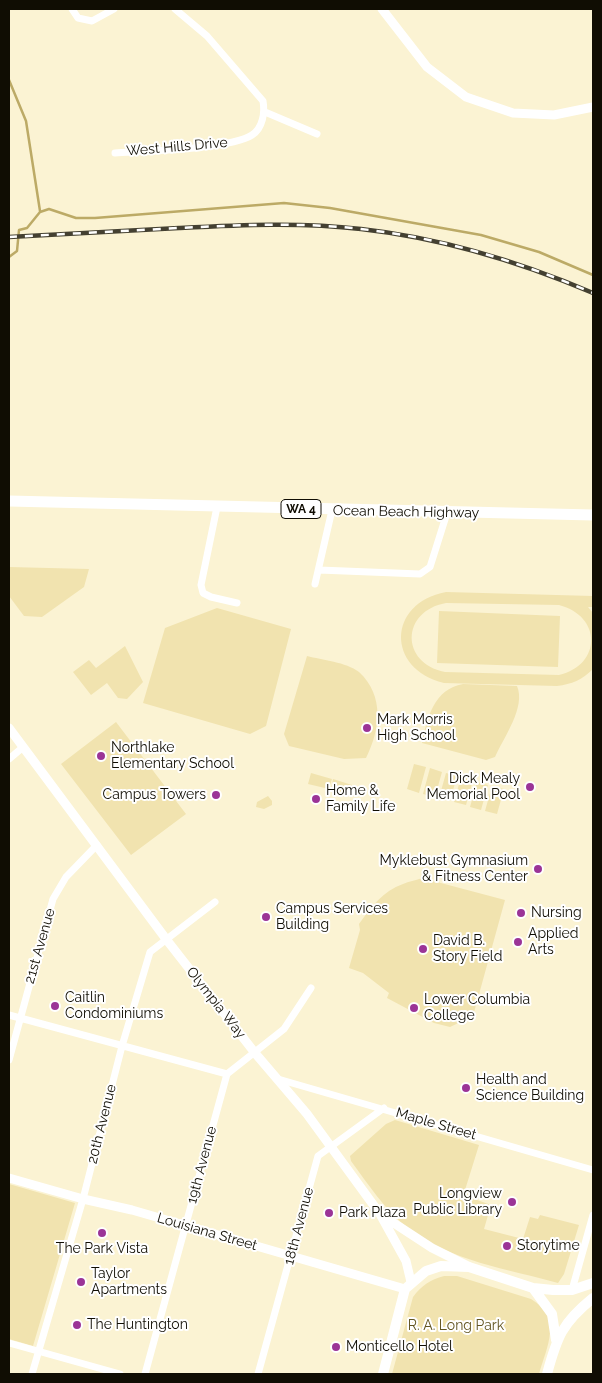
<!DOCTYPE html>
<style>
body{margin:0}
#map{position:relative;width:602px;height:1383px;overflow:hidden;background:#fbf3d3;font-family:Raleway,sans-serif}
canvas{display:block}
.frame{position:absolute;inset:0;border:10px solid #100d03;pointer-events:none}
</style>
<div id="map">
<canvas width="602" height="1383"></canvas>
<div class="frame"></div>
</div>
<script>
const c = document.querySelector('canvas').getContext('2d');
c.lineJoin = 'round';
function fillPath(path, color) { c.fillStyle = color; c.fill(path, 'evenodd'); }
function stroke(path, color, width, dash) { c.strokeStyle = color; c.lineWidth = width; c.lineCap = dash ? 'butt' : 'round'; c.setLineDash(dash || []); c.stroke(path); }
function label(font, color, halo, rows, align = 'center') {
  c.font = font + ' Raleway,sans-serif'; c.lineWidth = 4; c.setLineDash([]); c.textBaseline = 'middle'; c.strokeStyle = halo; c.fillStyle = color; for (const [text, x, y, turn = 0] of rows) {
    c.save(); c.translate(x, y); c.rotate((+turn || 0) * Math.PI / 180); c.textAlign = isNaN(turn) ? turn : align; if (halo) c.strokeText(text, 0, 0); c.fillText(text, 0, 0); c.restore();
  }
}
fillPath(new Path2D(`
 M9,567l80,2 -5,18 -42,30 -18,-1 -15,-20z
 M446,592l147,4v11h-5l5,6v56c-11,11 -21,15 -36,17l-113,-3c-58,-14 -57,-80 2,-91zM446,603l113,2c43,11 43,60 0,70l-114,-3c-45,-9 -44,-61 1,-69z
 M217,608l74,21 -25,97 -16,8 -107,-31 22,-75z
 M439,611l121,5 -2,51 -121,-4z
 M125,646l18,36 -16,17 -9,-1 -11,-15 -16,12 -18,-23 16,-12 7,8z
 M307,656c15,4 39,6 52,16 26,24 21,58 7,86l-22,1 -55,-13 -5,-12z
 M463,684l54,2c9,21 -13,51 -22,71l-9,3 -64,-17c5,-25 12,-54 41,-59z
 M116,722l70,92 -55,41 -70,-91z
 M414,764l12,3 -7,26 -12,-4z
 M430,768l12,4 -7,25 -12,-3z
 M311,773l21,6 -3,10 -21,-5z
 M446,773l11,3 -7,25 -11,-3z
 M461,777l12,3 -7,25 -12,-3z
 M333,779l19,6 -2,9 -19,-5z
 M477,782l11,3 -7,25 -11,-3z
 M492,786l12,3 -7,25 -12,-3z
 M268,796l4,5v4l-8,4 -8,-2 1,-5z
 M422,878l83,22 -32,116 -23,11 -16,-4 -47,-25 2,-5 -26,-20 -14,-5 11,-38 -1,-6c12,-17 24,-33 44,-40 6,-3 12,-3 19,-6z
 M395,1120l84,25 -14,45 4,7 22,8 -7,24 39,10 7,-22 8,2 2,-4 39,10 -15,49 -6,9c-49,-14 -109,-22 -150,-55 -23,-18 -40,-44 -57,-67l-1,-5 36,-32z
 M9,1184l66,19 -42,143 -24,-7z
 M444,1276h13l74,23c32,19 16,47 8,75h-147l21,-77c9,-12 17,-17 31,-21z`), '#f1e3af');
stroke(new Path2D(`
 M9,80l17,41 14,90
 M9,257l8,-6 2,-21 8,-2 13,-16 9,-3 27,9h19l189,-15 46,5 151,27 58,17 54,23`), '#bcaa66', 2.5);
stroke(new Path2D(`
 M72,9l6,9 14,3 22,-12
 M265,112l52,22
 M115,153c29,-2 116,-4 137,-18 11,-7 13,-23 11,-34l-56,-65 -32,-27
 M217,507l-16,78 2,8 8,4 26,6
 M319,570l101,4 10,-7 17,-54
 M315,584l17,-74
 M9,759l13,-11
 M9,1015l218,59
 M9,1060l44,-161 13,-22 31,-32
 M278,1079l315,91
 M572,1290l21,-75
 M9,1343l111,31
 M32,1374l51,-175 39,-153 28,-94 65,-50
 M145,1374l82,-300 57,-45 27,-41
 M258,1374l60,-218 66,-48`), '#fff', 7);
stroke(new Path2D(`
 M382,9l45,58 39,30 47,16 41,2 39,-8
 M9,728l157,211 89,114 52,61 73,100 26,47 5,21
 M9,1178l74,21 49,11 273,79
 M380,1214l52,34 36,18`), '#fff', 9);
stroke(new Path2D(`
 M533,1288l19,26 4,26
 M383,1374l22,-85 21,-18 15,-5 28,1 64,21 20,2h19l21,-7
 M547,1374c10,-37 15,-51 46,-76`), '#fff', 10);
stroke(new Path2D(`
 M9,501l584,14`), '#fff', 11);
const rail = new Path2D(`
 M9,237c56,-3 113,-6 170,-9 61,-3 121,-6 182,1 81,9 157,32 232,64`);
stroke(rail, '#444031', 4.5);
stroke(rail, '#fff', 2.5, [8]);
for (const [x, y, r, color] of [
 [367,728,5,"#9b3497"],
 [101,756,5,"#9b3497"],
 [530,787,5,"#9b3497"],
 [216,795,5,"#9b3497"],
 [316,799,5,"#9b3497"],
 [538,869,5,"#9b3497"],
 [521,913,5,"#9b3497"],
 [266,917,5,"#9b3497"],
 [518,942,5,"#9b3497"],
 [423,949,5,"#9b3497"],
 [55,1006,5,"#9b3497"],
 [414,1008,5,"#9b3497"],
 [466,1088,5,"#9b3497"],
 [512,1202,5,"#9b3497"],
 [329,1213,5,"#9b3497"],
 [102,1233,5,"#9b3497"],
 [507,1246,5,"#9b3497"],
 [81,1282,5,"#9b3497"],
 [77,1325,5,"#9b3497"],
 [336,1347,5,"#9b3497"]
]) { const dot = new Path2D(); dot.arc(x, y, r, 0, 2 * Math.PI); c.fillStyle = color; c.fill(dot); stroke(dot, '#fff', 2); }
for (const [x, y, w] of [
 [301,509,40]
]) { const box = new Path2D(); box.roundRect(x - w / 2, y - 9.5, w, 19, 4); c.fillStyle = '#fff'; c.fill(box); stroke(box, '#100d03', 1); }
label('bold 12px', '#100d03', null, [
 ["WA 4",301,509]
]);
label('14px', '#100d03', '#fff', [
 ["West Hills Drive",177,147,-5],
 ["Ocean Beach Highway",406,512,1],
 ["21st Avenue",40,946,-74],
 ["Olympia Way",216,1003,52],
 ["20th Avenue",102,1124,-76],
 ["Maple Street",436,1124,16],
 ["19th Avenue",202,1165,-75],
 ["18th Avenue",299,1226,-75],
 ["Louisiana Street",207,1232,16]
]);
label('14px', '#100d03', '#fff', [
 ["Mark Morris",377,720],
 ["High School",377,736],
 ["Northlake",111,748],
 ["Elementary School",111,764],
 ["Dick Mealy",520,779,"right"],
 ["Memorial Pool",520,795,"right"],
 ["Home &",326,791],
 ["Family Life",326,807],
 ["Campus Towers",206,795,"right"],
 ["Myklebust Gymnasium",528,861,"right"],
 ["& Fitness Center",528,877,"right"],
 ["Campus Services",276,909],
 ["Building",276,925],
 ["Nursing",531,913],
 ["Applied",528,934],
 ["Arts",528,950],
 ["David B.",433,941],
 ["Story Field",433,957],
 ["Caitlin",65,998],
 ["Condominiums",65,1014],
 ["Lower Columbia",424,1000],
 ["College",424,1016],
 ["Health and",476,1080],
 ["Science Building",476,1096],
 ["Longview",502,1194,"right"],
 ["Public Library",502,1210,"right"],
 ["Park Plaza",339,1213],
 ["Storytime",517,1246],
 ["The Park Vista",102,1249,"center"],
 ["Taylor",91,1274],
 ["Apartments",91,1290],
 ["The Huntington",87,1325],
 ["Monticello Hotel",346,1347]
], 'left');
label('14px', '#625521', '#fff', [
 ["R. A. Long Park",456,1326]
]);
</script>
